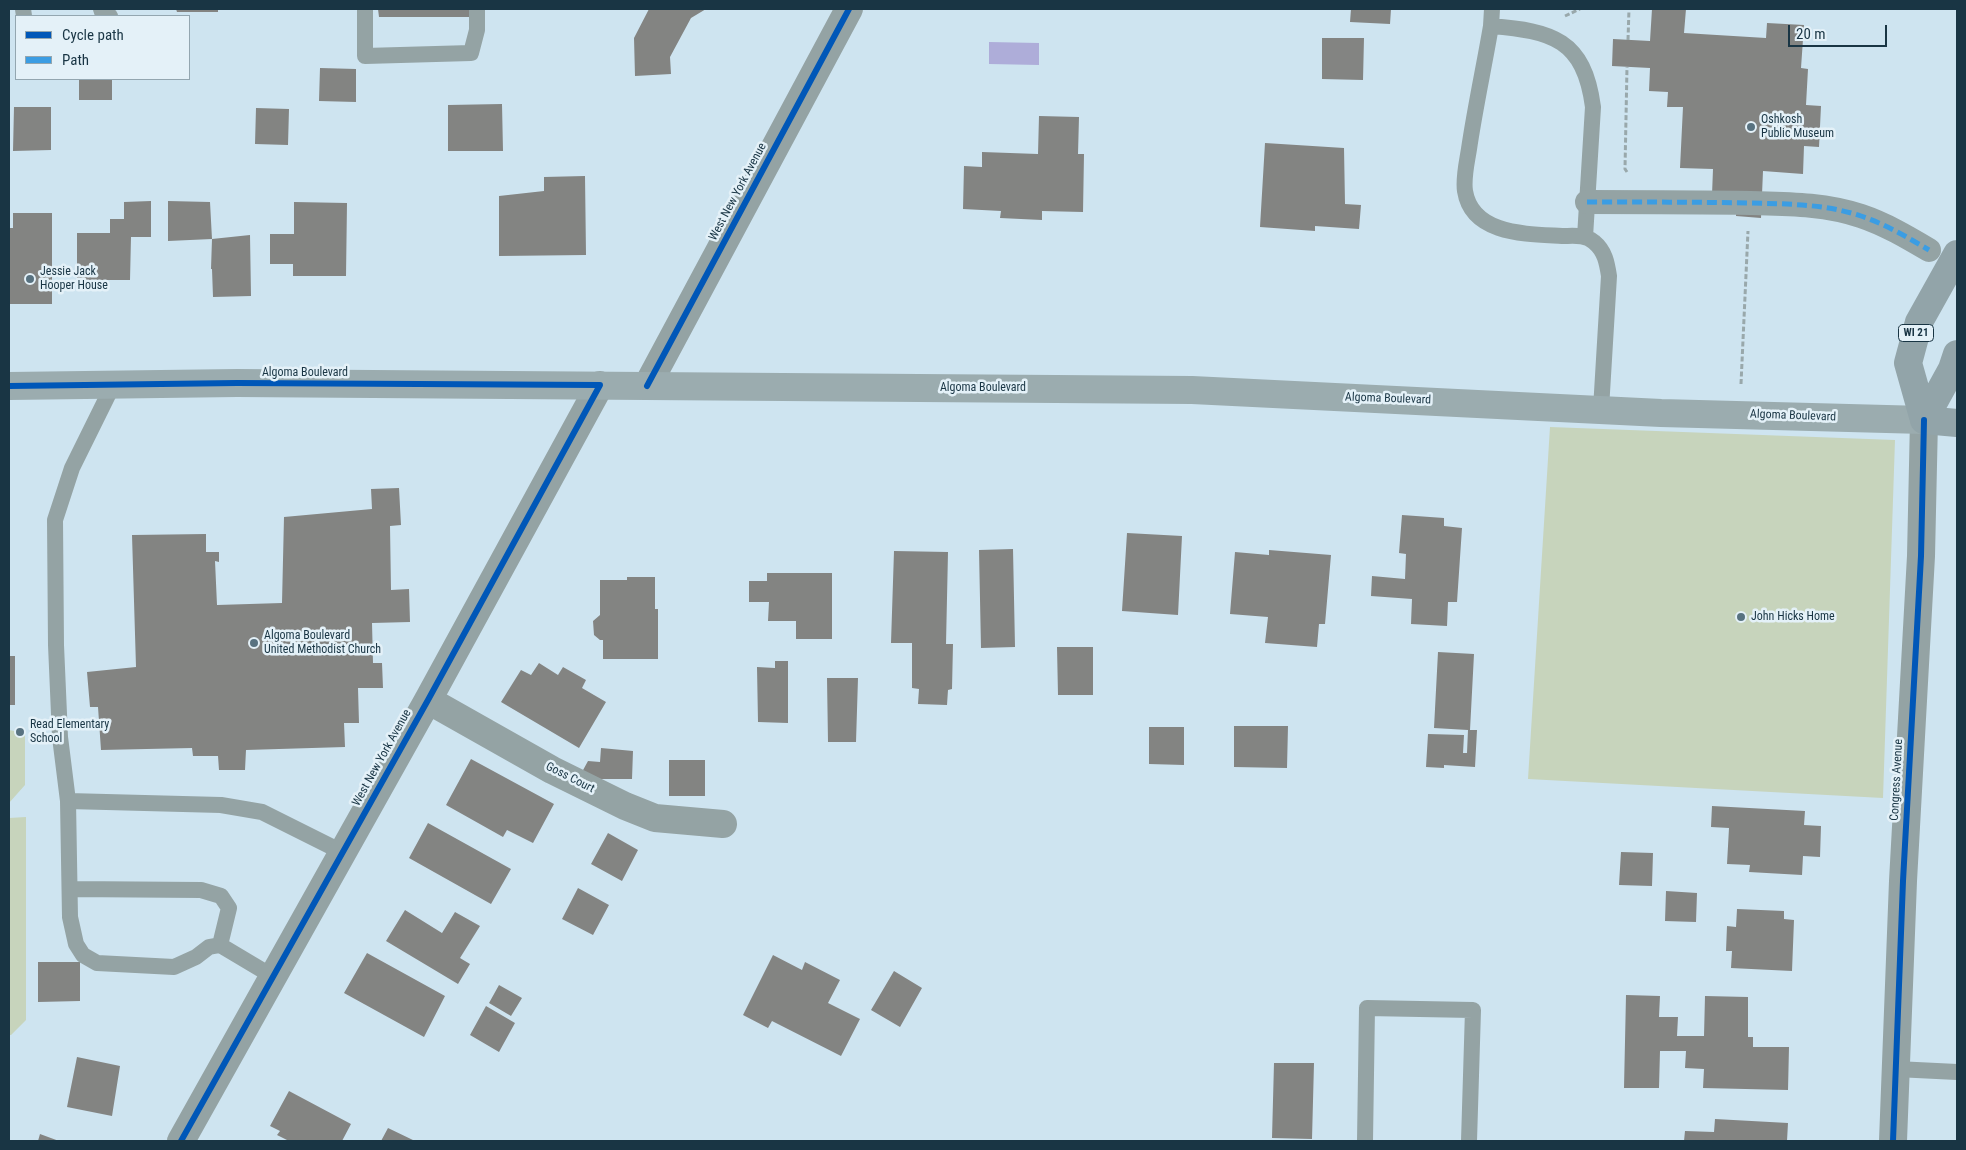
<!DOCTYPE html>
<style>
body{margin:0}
#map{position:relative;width:1966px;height:1150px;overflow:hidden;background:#cee4f0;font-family:"Roboto Condensed",sans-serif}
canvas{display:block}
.frame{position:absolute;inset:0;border:10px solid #193544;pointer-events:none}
.legend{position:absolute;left:15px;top:15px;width:175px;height:65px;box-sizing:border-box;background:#e4f1f8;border:1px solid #93a6b0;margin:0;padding:6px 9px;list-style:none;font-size:15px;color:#193544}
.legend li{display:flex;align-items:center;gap:10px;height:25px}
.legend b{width:25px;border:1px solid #93a6b0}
.scale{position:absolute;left:1788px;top:25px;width:99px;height:22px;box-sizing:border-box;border:2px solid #193544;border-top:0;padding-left:6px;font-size:15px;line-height:18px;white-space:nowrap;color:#193544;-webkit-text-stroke:4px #e4f1f8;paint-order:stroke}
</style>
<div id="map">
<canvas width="1966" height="1150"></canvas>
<div class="frame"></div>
<ul class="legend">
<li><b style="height:6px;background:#0057b8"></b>Cycle path</li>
<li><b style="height:6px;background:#3b9de3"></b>Path</li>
</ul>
<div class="scale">20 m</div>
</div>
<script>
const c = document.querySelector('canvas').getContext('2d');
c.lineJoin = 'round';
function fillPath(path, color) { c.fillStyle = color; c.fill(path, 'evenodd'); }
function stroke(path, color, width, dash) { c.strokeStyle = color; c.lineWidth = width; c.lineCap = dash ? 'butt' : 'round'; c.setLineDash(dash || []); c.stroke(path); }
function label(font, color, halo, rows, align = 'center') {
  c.font = font + ' "Roboto Condensed",sans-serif'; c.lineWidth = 5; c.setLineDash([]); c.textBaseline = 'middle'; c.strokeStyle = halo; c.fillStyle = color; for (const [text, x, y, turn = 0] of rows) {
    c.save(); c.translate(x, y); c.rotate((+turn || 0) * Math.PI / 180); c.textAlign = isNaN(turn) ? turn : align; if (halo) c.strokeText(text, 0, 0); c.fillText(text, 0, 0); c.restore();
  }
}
fillPath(new Path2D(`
 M1550,427l345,13 -12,358 -355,-19z
 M9,730l16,3v52l-16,18z
 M26,817v203l-15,15h-2v-217z`), '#c7d4bc');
fillPath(new Path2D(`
 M989,42l50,1v22l-50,-1z`), '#aeadd9');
fillPath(new Path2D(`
 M176,9h42v3h-41z
 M378,9h92v8h-91z
 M649,9h57l-15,9 -21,39 1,17 -36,2 -1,-38z
 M1351,9h40l-1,15 -40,-2z
 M1652,9h34l-2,24 82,5 1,-15 37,2 -3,43 7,1 -2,36 15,1 -2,41 -15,-1 -1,28 -40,-3 -2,47 -25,-2 1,-20 -25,-1 1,-26 -33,-1 3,-61h-16l1,-15 -19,-1 1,-23 -38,-2 1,-27 37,2z
 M1322,38h42l-1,42 -41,-1z
 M320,68l36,1v33l-37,-1z
 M79,79h33v21h-33z
 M502,104l1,47h-55v-46z
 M14,107h37v43l-38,1z
 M256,108l33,1 -1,36 -33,-1z
 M1039,116l40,1 -1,37h6l-1,58 -41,-1v9l-42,-2 1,-7 -38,-2 1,-43 18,1v-15l56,2z
 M1265,143l79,5 1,56 16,1 -2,24 -44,-3v5l-55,-4z
 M585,176l1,79 -87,1v-60l45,-5v-14z
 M151,201v36h-20l-1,43h-53v-47h33v-14h14v-17z
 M168,201l42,1 2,37 38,-4 1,61 -38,1 -1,-28h-1l1,-30 -44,2z
 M294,202l53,1 -1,73h-53v-12h-23v-30h24z
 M13,213h39v91h-43v-76h4z
 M399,488l2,37 -11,1 1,64 18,-1 1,33 -38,1 1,40h9l1,25h-25l1,35h-15l1,24 -99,3 -1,20h-26l-1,-14h-25l-1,-8 -91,2 -3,-43h-8l-3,-35 49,-5 -4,-132 74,-1v18h13v10l-4,-1 2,44 65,-2 2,-86 88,-8 -1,-20z
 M1402,515l42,3v8l18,2 -5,74h-9l-1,24 -36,-2 1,-25 -41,-3 1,-20 33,3 1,-25 -7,-1z
 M1127,533l55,3 -4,79 -56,-4z
 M1013,549l2,98 -34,1 -2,-98z
 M1269,550l62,5 -6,69h-6l-2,23 -52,-4 3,-26 -38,-3 5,-62 34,3z
 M894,551l54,1 -2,92h7l-1,45 -4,1 -1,15 -29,-1 1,-15 -7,-1v-45h-21z
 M767,573h65v66h-36v-18h-28l1,-19h-20v-21h18z
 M627,577h28v32h3v50h-55v-19h-3l-6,-5 -1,-14 7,-6v-35h27z
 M1057,647h36v48h-35z
 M1438,652l36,2 -4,76h7l-2,37 -31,-2v3l-18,-1 2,-33 36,1 -1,18h4l1,-23 -34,-2z
 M9,656h6v49h-6z
 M775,661h13v62l-30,-1 -1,-55 18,1z
 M539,663l19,12 5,-8 23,13 -4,8 24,14 -27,46 -78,-46 20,-32 10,5z
 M827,678h31l-2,64h-28z
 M1234,726h54l-1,42 -53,-1z
 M1149,727h35v38l-35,-1z
 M601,748l32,3 -1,28h-39l-11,-7 6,-11 12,1z
 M471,759l83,45 -21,39 -26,-13 -4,7 -57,-32z
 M669,760h36v36h-36z
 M1712,806l93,5 -1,14 17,1 -1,31 -17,-1 -1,19 -53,-3 1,-7 -23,-1 2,-36 -18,-1z
 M428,823l83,46 -20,35 -82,-46z
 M608,833l30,17 -16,31 -31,-17z
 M1621,852l32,1 -1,33 -33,-1z
 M578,888l31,17 -16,30 -31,-16z
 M1666,891l31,2 -1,29 -31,-1z
 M1737,909l47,2v8l10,1 -2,51 -61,-3 1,-17h-6l1,-25 9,1z
 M405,910l37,23 13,-21 25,14 -20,32 10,6 -12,20 -72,-43z
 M367,953l78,43 -21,41 -80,-44z
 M773,955l29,15 3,-8 35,18 -12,23 32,16 -19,37 -69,-35 -4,7 -25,-13z
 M38,962h42v39l-42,1z
 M894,971l28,17 -22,39 -29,-17z
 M499,985l23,13 -11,18 -22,-13z
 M1626,995l34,1 -1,21h19l-1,19h27l1,-40 43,1v40h5v10h36l-1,43 -85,-2 1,-19 -19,-1 1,-17h-26l-1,37h-35z
 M486,1006l29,17 -16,29 -29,-17z
 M77,1057l43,9 -8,50 -45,-9z
 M1274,1063h40l-2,76 -40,-1z
 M289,1091l62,33 -9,17h-53l-12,-6 3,-4 -10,-5z
 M1715,1119l73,4 -1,18h-103l1,-10 29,1z
 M388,1128l27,13h-34z
 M40,1134l19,7h-21z`), '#838482');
stroke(new Path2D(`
 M1565,16l15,-7
 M1628,40l1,-31
 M1627,172l-2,-3 2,-102
 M1741,384l7,-153`), '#99a8ab', 3, [5, 2.5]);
stroke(new Path2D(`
 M23,9l1,7
 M101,9l1,3 8,4
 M365,9v47l106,-3 6,-23v-21
 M1492,9l-1,17c-7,41 -16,82 -22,123 -2,13 -6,29 -4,42 7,44 62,43 97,45 11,0 23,-2 32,6 11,9 13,21 15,34l-8,133
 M1491,26c61,5 93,13 102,81l-8,130
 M113,385l-41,83 -17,52 1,125 4,92 8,64 2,116 6,27 7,11 14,8 77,4 22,-10 13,-10 11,-2 52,31
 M68,801l153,4 41,7 80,40
 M70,889l131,1 20,6 8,12 -9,37
 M1896,1069l61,3
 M1365,1141l2,-133 106,2 -4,131`), '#94a3a4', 16);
stroke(new Path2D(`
 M1587,202c55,0 109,0 164,1 38,1 74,1 110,13 24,8 46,21 68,34`), '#94a3a4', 24);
stroke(new Path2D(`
 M647,386l202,-377
 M428,700l124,70 73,36 30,12 68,6
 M181,1141l247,-441 172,-315
 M1893,1141l10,-260 18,-325 3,-136`), '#94a3a4', 28);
stroke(new Path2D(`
 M9,386l228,-3 955,7 469,23 263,7`), '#9bacaf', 28);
stroke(new Path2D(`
 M1924,420l-16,-57 11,-41 38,-68
 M1924,420l28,-51 5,-15
 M1924,420l33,3`), '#92a4a9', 28);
stroke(new Path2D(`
 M1587,202c55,0 109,0 164,1 38,1 74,1 110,13 24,8 46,21 68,34`), '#3b9de3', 5, [10, 5]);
stroke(new Path2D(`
 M9,386l228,-3 363,2 -172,315 -247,441
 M647,386l202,-377
 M1893,1141l10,-260 18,-325 3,-136`), '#0057b8', 6);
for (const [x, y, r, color] of [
 [1751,127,5,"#587280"],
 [30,279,5,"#587280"],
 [1741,617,5,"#587280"],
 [254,643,5,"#587280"],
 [20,732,5,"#587280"]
]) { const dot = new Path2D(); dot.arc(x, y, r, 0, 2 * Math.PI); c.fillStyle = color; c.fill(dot); stroke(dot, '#e4f1f8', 2); }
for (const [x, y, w] of [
 [1916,333,35]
]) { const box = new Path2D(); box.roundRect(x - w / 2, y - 8.5, w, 17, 4); c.fillStyle = '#e4f1f8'; c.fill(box); stroke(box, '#193544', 1); }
label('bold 11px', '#193544', null, [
 ["WI 21",1916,333]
]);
label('12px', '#193544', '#e4f1f8', [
 ["Oshkosh",1761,120],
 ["Public Museum",1761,134],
 ["Jessie Jack",40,272],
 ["Hooper House",40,286],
 ["John Hicks Home",1751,617],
 ["Algoma Boulevard",264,636],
 ["United Methodist Church",264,650],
 ["Read Elementary",30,725],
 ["School",30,739]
], 'left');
label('12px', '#193544', '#e4f1f8', [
 ["West New York Avenue",738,192,-62],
 ["Algoma Boulevard",305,373],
 ["Algoma Boulevard",983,388],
 ["Algoma Boulevard",1388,399,2],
 ["Algoma Boulevard",1793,416,2],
 ["West New York Avenue",382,758,-61],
 ["Goss Court",570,778,27],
 ["Congress Avenue",1897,780,-87]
]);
</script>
